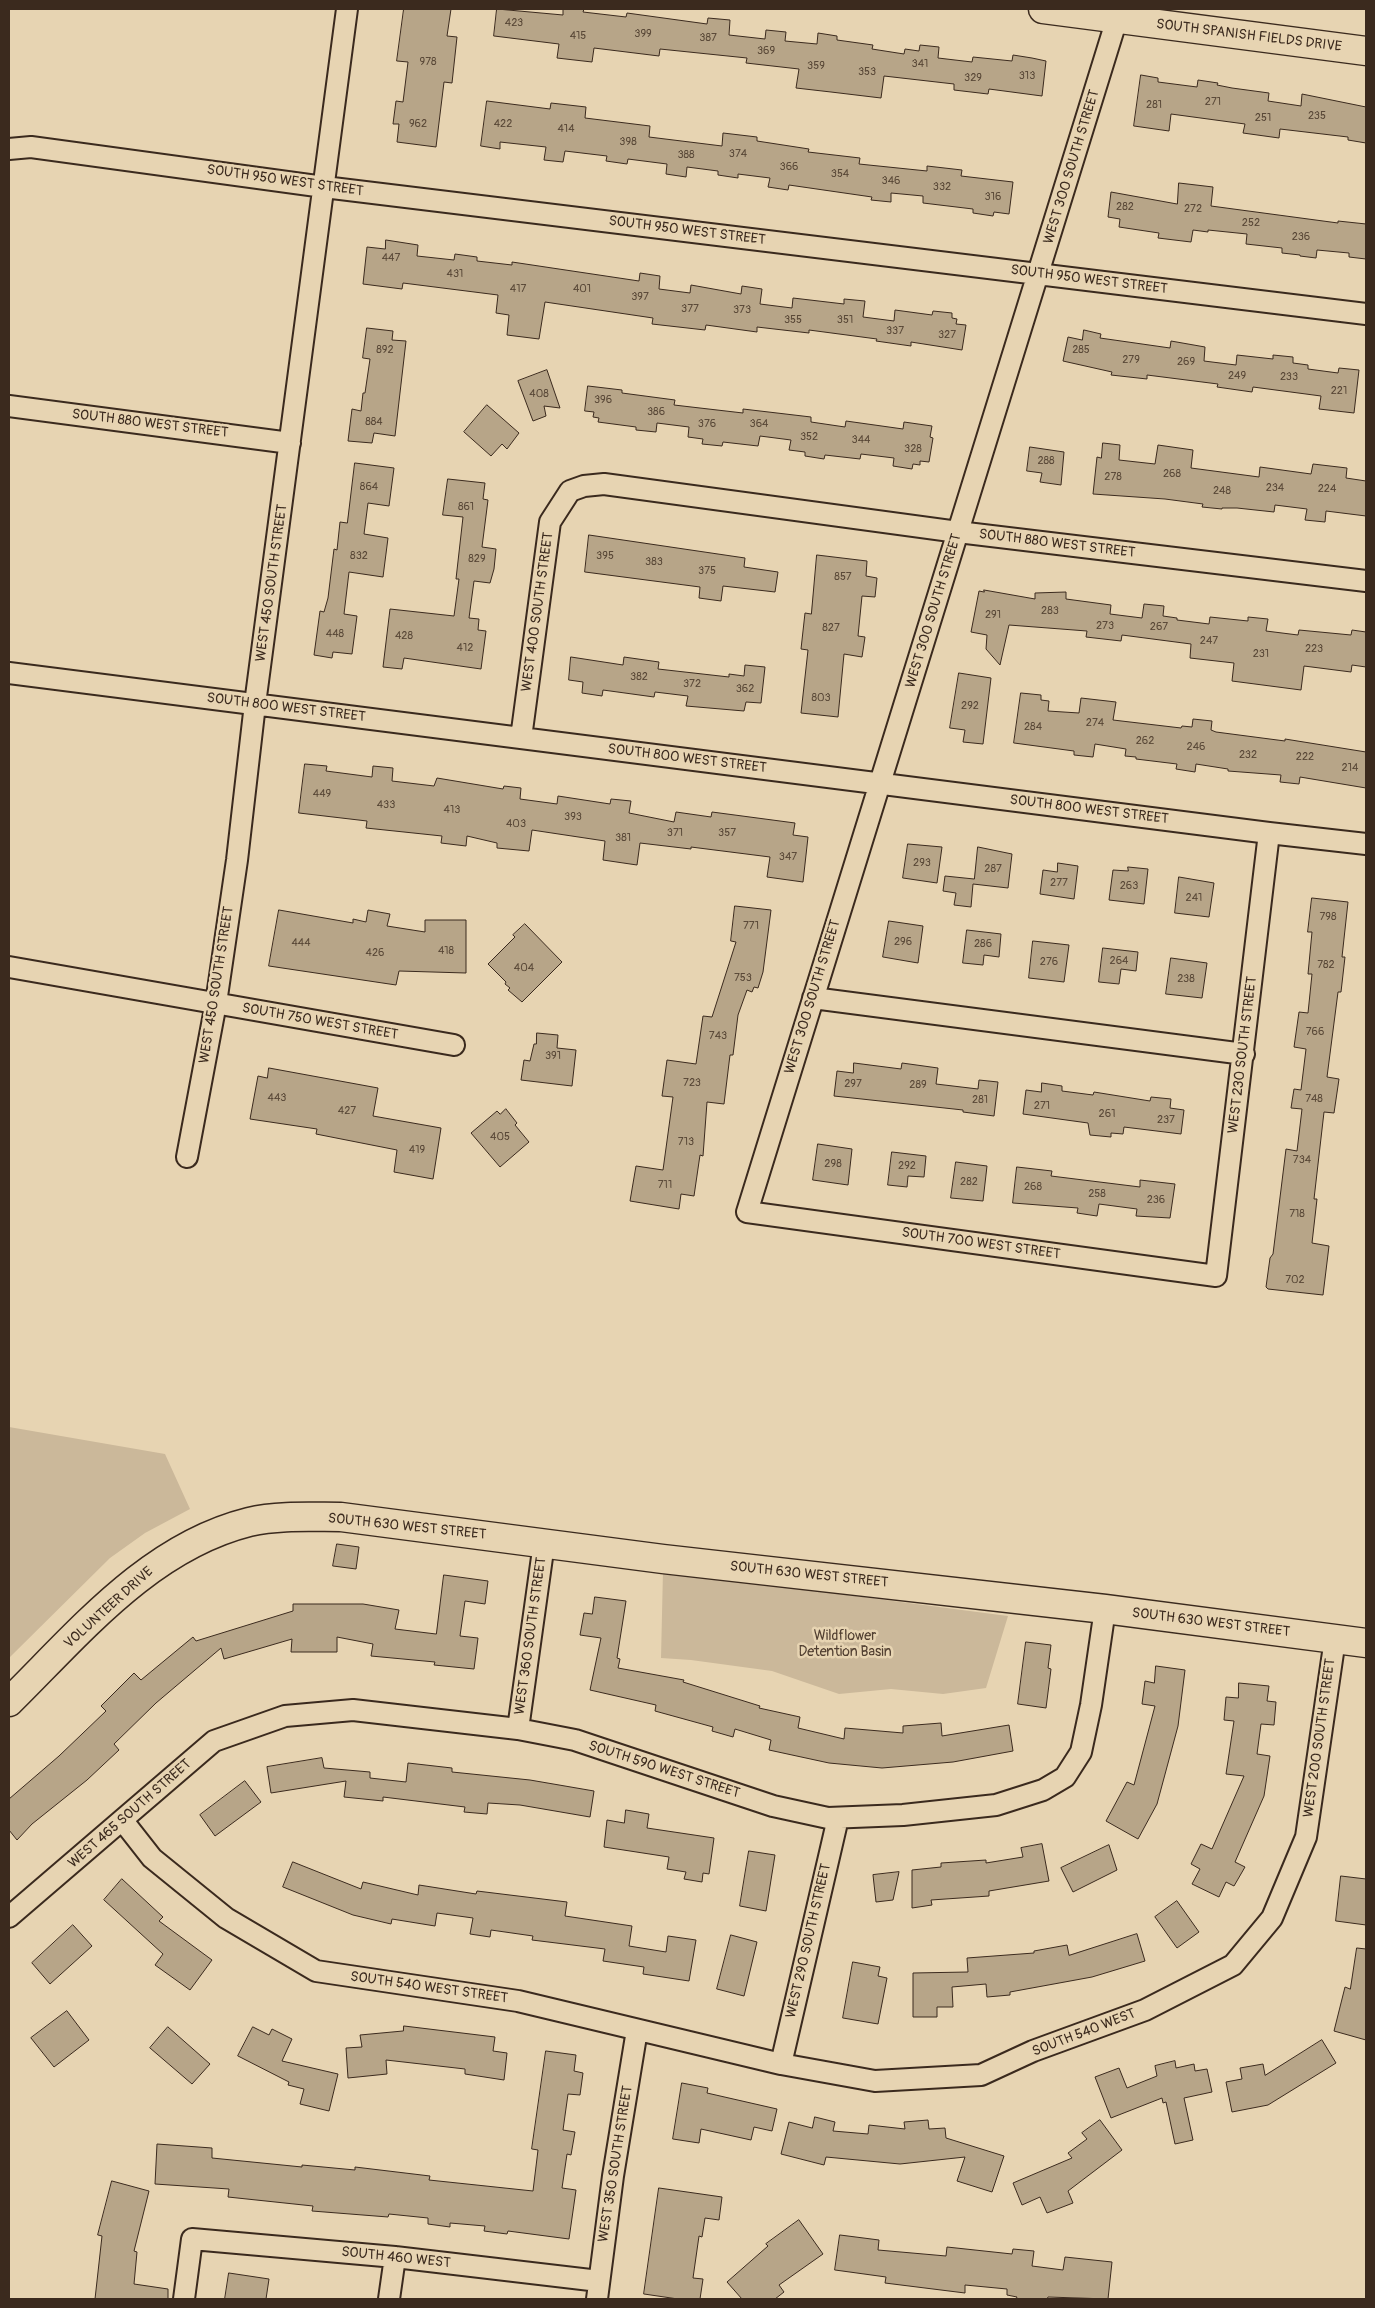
<!DOCTYPE html>
<style>
body{margin:0}
#map{position:relative;width:1375px;height:2308px;overflow:hidden;background:#e7d4b2;font-family:Pangolin,sans-serif}
canvas{display:block}
.frame{position:absolute;inset:0;border:10px solid #3b2a1e;pointer-events:none}
</style>
<div id="map">
<canvas width="1375" height="2308"></canvas>
<div class="frame"></div>
</div>
<script>
const c = document.querySelector('canvas').getContext('2d');
c.lineJoin = 'round';
function fillPath(path, color) { c.fillStyle = color; c.fill(path, 'evenodd'); }
function stroke(path, color, width, dash) { c.strokeStyle = color; c.lineWidth = width; c.lineCap = dash ? 'butt' : 'round'; c.setLineDash(dash || []); c.stroke(path); }
function label(font, color, halo, rows, align = 'center') {
  c.font = font + ' Pangolin,sans-serif'; c.lineWidth = 5; c.setLineDash([]); c.textBaseline = 'middle'; c.strokeStyle = halo; c.fillStyle = color; for (const [text, x, y, turn = 0] of rows) {
    c.save(); c.translate(x, y); c.rotate((+turn || 0) * Math.PI / 180); c.textAlign = isNaN(turn) ? turn : align; if (halo) c.strokeText(text, 0, 0); c.fillText(text, 0, 0); c.restore();
  }
}
fillPath(new Path2D(`
 M9,1427l156,27 25,55 -45,24 -35,25 -101,100z
 M663,1571l345,45 -22,72 -43,6 -52,-5 -52,5 -67,-23 -81,-11 -30,-2z`), '#cbb89a');
const building = new Path2D(`
 M404,9h47l-4,27 10,1 -5,46 -8,-1 -8,65 -39,-5 2,-18h-6l3,-23 7,1 5,-40 -11,-1z
 M497,9l66,6v-6h21l-1,3 43,5 1,-4 80,11 1,-6 22,2 -1,15 36,4 1,-9 20,2 -1,9 32,3 1,-11 19,3v4l36,5 -1,4 32,5 1,-5 14,2 1,-6 19,2 -1,11 34,4 1,-5 39,4 1,-6 19,3 14,3 -4,35 -53,-7 -1,5 -34,-4v-6l-70,-8 -3,22 -50,-6 -35,-4 3,-19 -53,-6 1,-5 -87,-9 -1,7 -65,-8 -2,14 -35,-4 2,-14 -65,-8z
 M1141,75l17,3v4l39,5 1,-7 20,3 -1,2 15,3 37,5 -1,8 33,5 1,-12 64,13v36l-18,-3v-3l-68,-8 -1,9 -36,-5 2,-9 -74,-10 -2,17 -35,-5z
 M487,101l63,8 1,-6 35,4 -1,11 65,8 -1,11 73,9 1,-13 34,4v4l52,8 -1,3 52,6 -1,6 68,7v-5l35,4 -1,6 52,6 -4,32 -15,-2 -1,4 -20,-3v-4l-50,-6v-7l-32,-3v9l-20,-2 1,-3 -83,-12 -1,5 -20,-3 2,-9 -32,-4v4l-20,-3v-4l-31,-4 -1,10 -20,-3 1,-10 -39,-5 -1,5 -21,-3 1,-5 -42,-5 -2,11 -19,-2 2,-13 -46,-5v7l-19,-3z
 M1179,183l34,4 -2,19 127,17v-2l28,3v35l-17,-2v-4l-32,-3 -1,8 -16,-2v-1l-18,-2v-5l-36,-4 1,-10 -39,-4v2l-15,-2 -2,12 -33,-4 1,-5 -40,-6 1,-8 -12,-2 3,-25 66,12z
 M386,240l32,5 -1,11 37,4 1,-6 22,3v4l35,4v-3l127,19 1,-8 20,3 -1,13 31,4 1,-8 50,9 1,-8 20,3 -2,15 32,4 1,-10 51,6v-5l21,2 -2,16 31,4 1,-11 37,5 1,-4 19,2v5l5,1 -1,5 10,1 -4,25 -51,-8v4l-35,-5 1,-2 -68,-9v3l-52,-6v5l-51,-7 -1,5 -53,-6 1,-6 -108,-16 -6,37 -32,-4 2,-20 -13,-2 2,-18 -95,-12 -1,6 -39,-5 4,-37 18,2z
 M367,328l26,3 -1,9 14,1 -11,95 -21,-3 -2,10 -24,-2 4,-32 9,2 2,-18h2l5,-34 -7,-1z
 M1084,330l17,4 -1,4 70,10 1,-7 34,6 -1,14 32,4 1,-10 36,4v-4l20,2v6l15,2v4l30,4 1,-5 20,2 -5,43 -35,-4 2,-13 -68,-9 -1,5 -35,-5 1,-3 -71,-9v4l-36,-4 1,-3 -49,-11 5,-24 14,3z
 M547,370l13,38 -16,-2 2,10 -13,5 -15,-40z
 M588,386l34,4v3l53,7 -1,5 69,8v-4l68,8v5l34,5 1,-6 57,8 1,-7 28,4 -2,11 3,1 -4,24 -9,-1v4l-7,-1 -1,5 -19,-3 1,-8 -33,-4 -1,5 -35,-4 -1,4 -19,-3v-4l-16,-2 2,-10 -31,-4 -2,10 -35,-4 -1,4 -20,-2 1,-5 -15,-2 1,-10 -32,-4 -1,9 -20,-2v-3l-38,-5 1,-4 -6,-1 1,-5 -9,-1z
 M487,405l32,28 -12,16 -5,-5 -11,12 -27,-24z
 M1103,443l17,2 -1,15 36,4 3,-19 35,5 -2,18 68,9 1,-10 51,7 2,-10 34,4 -1,10 20,3v35l-40,-5 -1,11 -20,-2 2,-11 -32,-4 -1,7 -37,-4h-15v1l-20,-2 1,-3 -38,-5 -72,-5 4,-37 4,1z
 M1030,447l34,5 -3,33 -21,-3 2,-9 -15,-2z
 M355,463l39,5 -5,38 -21,-3 -4,31 24,4 -5,39 -34,-5 -5,42 13,2 -5,38 -19,-2 -1,6 -18,-3 6,-44 4,1 4,-14 6,-49 3,1 3,-28 7,1z
 M448,479l37,4 -2,16 5,1 -6,47 14,2 -2,20 -4,14 -16,-2 -5,37 10,1 -1,11 8,1 -5,38 -77,-11 -2,11 -19,-2 7,-58 64,7 5,-37h-3l7,-62 -20,-2z
 M589,535l156,23 -1,9 34,5 -3,20 -52,-6 -2,15 -22,-3 1,-11 -115,-15z
 M817,555l50,6 -1,15 11,2 -2,19 -13,-1 -4,40 7,1 -3,20 -18,-3 -6,63 -37,-4 7,-63 -7,-1 4,-36 6,1z
 M984,590l51,9v-6l31,-1v7l45,6 -1,9 32,4 2,-14 20,2 -1,10 14,2v2l32,4 1,-7 38,4v-4l20,2 -2,12 32,4 1,-5 52,5 1,-5 14,2v35l-14,-2 -1,7 -47,-6 -3,24 -69,-9 2,-18 -44,-5 1,-14 -69,-9 -1,6 -35,-4 1,-6 -78,-6 -9,40 -14,-16 1,-14 -16,-3 8,-41 5,1z
 M571,657l52,8 1,-8 35,5 -1,7 71,8v-3l15,2 1,-11 20,2 -4,36 -15,-1 -2,9 -58,-5 2,-10 -33,-4 -1,5 -51,-7 -1,6 -20,-3 1,-11 -14,-2z
 M959,673l32,5 -8,66 -20,-2 2,-12 -15,-2z
 M1021,693l20,2v5l8,1 -1,10 31,2 2,-15 35,4 -3,18 68,8 1,-2 10,1 1,-8 19,2 -1,9 5,2 69,9v-2l81,13v36l-66,-11 -1,7 -19,-2 1,-7 -53,-4v-2l-32,-5 -1,8 -19,-3 1,-5 -41,-5v-2l-11,-1 1,-7 -31,-5 -2,13 -19,-2v-4l-60,-8z
 M305,764l22,2 -1,5 46,6 1,-11 20,2 -1,13 42,5 3,-8 66,11 1,-3 17,2 -1,11 37,5 1,-8 52,8 1,-5 20,2 -2,12 45,9 2,-10 35,5 1,-5 83,11 -2,12 15,2 -5,45 -36,-5 3,-20 -79,-10v2l-51,-6 -3,22 -34,-5 2,-19 -73,-11 -3,21 -32,-3v-5l-30,-7 -1,10 -25,-3 1,-7 -76,-8 1,-7 -68,-8z
 M908,844l34,3 -5,36 -34,-5z
 M978,847l34,7 -4,34 -35,-4 -2,23 -17,-2 2,-12 -13,-2 2,-15 29,3z
 M1058,863l20,3 -4,33 -34,-5 3,-24 14,2z
 M1128,867l20,2 -4,35 -35,-4 4,-30 15,1z
 M1179,877l35,6 -5,34 -34,-4z
 M1312,898l36,4 -6,55h3l-4,35h-3l-11,85 12,2 -5,34 -10,-1 -10,87h3l-5,44 17,3 -6,49 -55,-6 -2,-2 4,-29 3,-4 13,-105 11,2 5,-42 -11,-1 3,-19 7,1 5,-41 -12,-2 5,-35 9,1 4,-39h-4l4,-42h-4z
 M735,906l36,4 -8,62 -5,16 -4,-1 -2,5 -5,-2 -9,25 -5,40h-3l-6,49 -17,-2 -4,54 -3,-1 -6,41 -13,-2 -2,15 -49,-8 6,-35 27,4 10,-73 -11,-1 5,-36 29,4 7,-48 9,1 24,-75 -5,-1z
 M279,910l74,13v-4l13,3 2,-12 22,4 -3,12 38,6v-12h41v53l-67,-2 -3,14 -127,-19z
 M889,921l34,5 -5,37 -35,-6z
 M525,924l37,38 -40,40 -14,-12 2,-2 -5,-4 1,-2 -18,-18 27,-27 -2,-2z
 M967,930l34,4 -2,23 -15,-2 -1,10 -20,-2z
 M1033,941l36,4 -5,37 -35,-4z
 M1103,948l35,4 -2,19 -15,-2 -2,15 -20,-2z
 M1171,958l36,5 -5,35 -36,-4z
 M537,1033l21,2 -1,13 19,2 -4,36 -51,-6 3,-20 6,1 4,-17h2z
 M854,1063l47,6 1,-6 36,5 -2,16 42,5 1,-9 19,2 -4,34 -31,-4v-2l-129,-14 3,-25 16,2z
 M269,1068l109,20 -5,28 68,12 -8,51 -39,-7 3,-22 -81,-16 1,-5 -67,-10 8,-43 9,2z
 M1042,1083l20,3v5l31,4 1,-3 56,9 1,-4 20,2 -1,9 14,2 -3,24 -57,-7 -1,7 -12,-1v4l-21,-2 -2,-12 -65,-9 3,-24 15,2z
 M506,1109l11,14 -2,2 14,17 -29,25 -29,-34 26,-22 3,3z
 M818,1144l34,5 -4,36 -35,-5z
 M892,1152l34,4 -2,21 -16,-1 -1,11 -19,-2z
 M956,1162l31,4 -4,35 -32,-3z
 M1017,1167l35,4 -1,5 89,11v-7l35,4 -5,34 -34,-2 1,-7 -38,-5 -2,12 -20,-3 1,-5 -65,-5z
 M337,1544l22,3 -3,22 -23,-3z
 M444,1575l44,6 -3,23 -20,-3 -5,35 18,2 -4,31 -40,-4 1,-3 -64,-6 2,-12 -36,-7v15h-46l1,-13 -68,20 -3,-11 -65,55 -42,41 5,6 -32,30 -55,44 -15,16 -8,-10v-31l50,-43 47,-45 -5,-5 33,-33 7,7 52,-43 3,4 97,-30v-7h70l36,6 -4,19 41,5z
 M595,1597l31,4 -9,57 3,1 -2,9 66,12 -1,2 77,24 -1,2 41,9 -2,11 46,11 1,-11 58,5v-7l38,-3 1,13 67,-11 4,26 -60,11 -71,6 -53,-5 -60,-13 2,-10 -36,-11 -2,8 -21,-6 1,-4 -58,-16 1,-6 -66,-15 11,-52 -21,-3 4,-22 8,1z
 M1026,1642l25,3 -3,23 3,1 -5,39 -28,-4z
 M1156,1666l29,4 -7,56 -21,78 -19,35 -32,-18 21,-39 7,3 21,-79 -13,-2 3,-23 9,2z
 M1239,1683l30,3 -2,15 9,1 -2,23 -13,-1 -4,30 13,2 -6,40 -29,66 10,5 -11,19 -8,-4 -7,15 -27,-13 8,-15 -9,-5 10,-20 11,5 32,-73 -18,-2 8,-53 -10,-1 2,-23 12,1z
 M322,1758l2,10 46,4v6l36,4 2,-19 44,5v4l78,8 64,11 -4,26 -70,-12 -32,-2 -1,11 -23,-2 1,-5 -82,-10v4l-39,-4 2,-16 -75,12 -4,-26z
 M245,1781l16,21 -46,34 -15,-21z
 M626,1810l23,4 -2,14 67,10 -5,36 -6,-1 -1,9 -18,-3 2,-7 -19,-3 2,-12 -65,-10 3,-27 17,3z
 M1042,1844l7,37 -60,10v5l-58,4 1,5 -20,3v-38l29,-3v-4l45,-3v3l37,-6 -2,-9z
 M1109,1845l8,25 -44,22 -12,-24z
 M749,1851l26,4 -9,56 -26,-5z
 M293,1862l68,27 2,-7 55,13 1,-10 57,9 1,-3 90,11 -2,14 67,10 -3,20 37,6 2,-16 28,4 -7,41 -46,-7 1,-7 -41,-6 2,-12 -73,-9 1,-4 -42,-6 -1,7 -20,-3 3,-16 -36,-5 -2,13 -43,-7 -1,5 -38,-9 -70,-28z
 M899,1872l-6,28 -17,2 -3,-27z
 M1341,1876l25,3v46l-30,-4z
 M122,1879l41,38 -4,4 53,39 -22,30 -35,-25 8,-11 -59,-54z
 M1177,1901l22,31 -22,16 -22,-31z
 M73,1925l19,21 -42,38 -18,-21z
 M1137,1934l8,27 -53,16 -82,15v3l-23,2 -1,-13 -34,3 1,20h-16v10h-24v-44l55,-1 -1,-14 67,-5v-2l33,-6 2,10z
 M731,1935l26,7 -13,54 -27,-7z
 M1357,1948l9,1v91l-32,-9 11,-44 5,2z
 M853,1962l27,5 -2,9 9,2 -9,46 -35,-6z
 M67,2011l22,29 -35,27 -23,-29z
 M404,2026l91,11 -2,14 14,2 -3,27 -39,-6v-5l-79,-9 1,14 -39,4 -2,-30 16,-1 -2,-12 43,-4z
 M168,2027l42,37 -18,20 -42,-36z
 M253,2027l16,8 3,-6 20,10 -10,22 56,13 -9,37 -29,-7 4,-15 -16,-4 1,-3 -51,-26z
 M1322,2040l14,23 -68,42 -36,7 -6,-30 16,-3 -2,-11 23,-4 2,11z
 M546,2051l30,4 -2,16 9,2 -3,22 -12,-1 -5,36 12,2 -4,23 -4,-1 -5,34 14,2 -7,49 -61,-8 -1,3 -23,-3 1,-5 -35,-3v4l-22,-3v-6l-39,-4 -1,3 -76,-6 1,-5 -85,-9 1,-8 -74,-5 2,-40 55,4v10l90,9v-2l53,5v-3l75,9 -1,4 104,11 5,-41 -6,-1z
 M1175,2061l1,7 18,-4 1,7 12,-2 5,23 -28,6 9,42 -18,4 -9,-42 -3,1 -1,-5 -51,20 -16,-41 24,-9 8,20 30,-12 -2,-10z
 M682,2083l26,5 -1,5 70,16 -5,22 -18,-4 -3,13 -50,-11 -2,14 -26,-4z
 M815,2117l20,5 -2,9 35,3 1,-9 36,4 -1,-7 24,-2 1,9 16,-1 1,10 58,18 -12,36 -35,-11 8,-24 -65,7 -74,-7 -2,8 -43,-11 8,-32 23,6z
 M1100,2120l22,30 -54,41 5,12 -26,10 -7,-16 -18,8 -9,-22 59,-25 -4,-5 19,-14 -5,-6z
 M112,2181l37,10 -15,60 3,1 -3,32 34,5v10h-73l7,-63 -4,-1z
 M659,2188l63,9 -3,23 -14,-2 -3,19 -3,-1 -6,42 10,1 -3,20h-22l-34,-5z
 M799,2220l24,34 -44,31 5,7 -9,7h-33l-15,-17 41,-36 -2,-2z
 M840,2235l39,5 -1,10 68,6 1,-9 65,7 1,-5 21,2 -2,15 31,4 2,-13 47,5 -4,37 -60,-2 -1,2h-31l1,-2 -10,-2v-6l-42,-4v8l-80,-10 1,-6 -51,-7z
 M229,2273l40,6 -3,20h-41z`);
fillPath(building, '#b7a588');
stroke(building, '#3b2a1e', 1);
const street = new Path2D(`
 M1120,9l-373,1203 469,64 53,-443
 M9,149l22,-2 293,40 1042,127
 M9,406l281,37
 M9,673l1260,160 97,11
 M521,738l29,-216 20,-31 14,-5 20,-2 354,48 408,49
 M9,967l445,78
 M813,998l431,56
 M187,1157l29,-154 21,-143 18,-156 92,-695
 M518,1729l26,-186
 M123,1821l29,37 74,60 90,53 202,30 263,63 94,17 106,-6 52,-24 112,-41 88,-45 39,-47 34,-81 29,-198
 M9,1917l205,-176 71,-25 68,-6 165,19 57,11 198,66 55,12 75,-3 93,-10 47,-15 22,-13 16,-25 10,-47 14,-96
 M781,2064l57,-246
 M184,2299l8,-60 203,18 204,24
 M389,2299l6,-42
 M597,2299l16,-123 24,-146`);
const secondary = new Path2D(`
 M1043,9l323,42
 M9,1702c71,-70 140,-155 240,-180 29,-7 62,-5 92,-5l322,42 442,50 261,34`);
stroke(street, '#3b2a1e', 24);
stroke(secondary, '#3b2a1e', 31);
stroke(street, '#e7d4b2', 20);
stroke(secondary, '#e7d4b2', 28);
label('11px', '#5a4938', null, [
 ["423",514,23],
 ["399",643,34],
 ["415",578,36],
 ["387",708,38],
 ["369",766,51],
 ["978",428,62],
 ["341",920,64],
 ["359",816,66],
 ["353",867,72],
 ["313",1027,76],
 ["329",973,78],
 ["271",1213,102],
 ["281",1154,105],
 ["235",1317,116],
 ["251",1263,118],
 ["962",418,124],
 ["422",503,124],
 ["414",566,129],
 ["398",628,142],
 ["374",738,154],
 ["388",686,155],
 ["366",789,167],
 ["354",840,174],
 ["346",891,181],
 ["332",942,187],
 ["316",993,197],
 ["282",1125,207],
 ["272",1193,209],
 ["252",1251,223],
 ["236",1301,237],
 ["447",391,258],
 ["431",455,274],
 ["417",518,289],
 ["401",582,289],
 ["397",640,297],
 ["377",690,309],
 ["373",742,310],
 ["355",793,320],
 ["351",845,320],
 ["337",895,331],
 ["327",947,335],
 ["892",385,350],
 ["285",1081,350],
 ["279",1131,360],
 ["269",1186,362],
 ["249",1237,376],
 ["233",1289,377],
 ["221",1339,391],
 ["408",539,394],
 ["396",603,400],
 ["386",656,412],
 ["884",374,422],
 ["376",707,424],
 ["364",759,424],
 ["352",809,437],
 ["344",861,440],
 ["328",913,449],
 ["288",1046,461],
 ["268",1172,474],
 ["278",1113,477],
 ["864",369,487],
 ["234",1275,488],
 ["224",1327,489],
 ["248",1222,491],
 ["861",466,507],
 ["832",359,556],
 ["395",605,556],
 ["829",477,559],
 ["383",654,562],
 ["375",707,571],
 ["857",843,577],
 ["283",1050,611],
 ["291",993,615],
 ["273",1105,626],
 ["267",1159,627],
 ["827",831,628],
 ["448",335,634],
 ["428",404,636],
 ["247",1209,641],
 ["412",465,648],
 ["223",1314,649],
 ["231",1261,654],
 ["382",639,677],
 ["372",692,684],
 ["362",745,689],
 ["803",821,698],
 ["292",970,706],
 ["274",1095,723],
 ["284",1033,727],
 ["262",1145,741],
 ["246",1196,747],
 ["232",1248,755],
 ["222",1305,757],
 ["214",1350,768],
 ["449",322,794],
 ["433",386,805],
 ["413",452,810],
 ["393",573,817],
 ["403",516,824],
 ["371",675,833],
 ["357",727,833],
 ["381",623,838],
 ["347",788,857],
 ["293",922,863],
 ["287",993,869],
 ["277",1059,883],
 ["263",1129,886],
 ["241",1194,898],
 ["798",1328,917],
 ["771",751,926],
 ["296",903,942],
 ["444",301,943],
 ["286",983,944],
 ["418",446,951],
 ["426",375,953],
 ["264",1119,961],
 ["276",1049,962],
 ["782",1326,965],
 ["404",524,968],
 ["753",743,978],
 ["238",1186,979],
 ["766",1315,1032],
 ["743",718,1036],
 ["391",553,1056],
 ["723",692,1083],
 ["297",853,1084],
 ["289",918,1085],
 ["443",277,1098],
 ["748",1314,1099],
 ["281",980,1100],
 ["271",1042,1106],
 ["427",347,1111],
 ["261",1107,1114],
 ["237",1166,1120],
 ["405",500,1137],
 ["713",686,1142],
 ["419",417,1150],
 ["734",1302,1160],
 ["298",833,1164],
 ["292",907,1166],
 ["282",969,1182],
 ["711",665,1185],
 ["268",1033,1187],
 ["258",1097,1194],
 ["236",1156,1200],
 ["718",1297,1214],
 ["702",1295,1280]
]);
label('14px', '#3b2a1e', '#e7d4b2', [
 ["SOUTH SPANISH FIELDS DRIVE",1249,36,7],
 ["WEST 300 SOUTH STREET",1072,167,-73],
 ["SOUTH 950 WEST STREET",285,181,8],
 ["SOUTH 950 WEST STREET",687,231,7],
 ["SOUTH 950 WEST STREET",1089,280,7],
 ["SOUTH 880 WEST STREET",150,424,7],
 ["SOUTH 880 WEST STREET",1057,544,7],
 ["WEST 450 SOUTH STREET",272,583,-82],
 ["WEST 300 SOUTH STREET",934,611,-73],
 ["WEST 400 SOUTH STREET",538,612,-82],
 ["SOUTH 800 WEST STREET",286,708,7],
 ["SOUTH 800 WEST STREET",687,759,7],
 ["SOUTH 800 WEST STREET",1089,810,7],
 ["WEST 450 SOUTH STREET",217,985,-81],
 ["WEST 300 SOUTH STREET",813,997,-73],
 ["SOUTH 750 WEST STREET",320,1022,10],
 ["WEST 230 SOUTH STREET",1243,1055,-83],
 ["SOUTH 700 WEST STREET",981,1244,8],
 ["SOUTH 630 WEST STREET",407,1527,6],
 ["SOUTH 630 WEST STREET",809,1575,6],
 ["VOLUNTEER DRIVE",109,1608,-42],
 ["SOUTH 630 WEST STREET",1211,1623,7],
 ["WEST 360 SOUTH STREET",531,1636,-82],
 ["WEST 200 SOUTH STREET",1320,1738,-82],
 ["SOUTH 590 WEST STREET",664,1770,18],
 ["WEST 465 SOUTH STREET",130,1814,-41],
 ["WEST 290 SOUTH STREET",809,1941,-77],
 ["SOUTH 540 WEST STREET",429,1988,8],
 ["SOUTH 540 WEST",1084,2033,-21],
 ["WEST 350 SOUTH STREET",616,2164,-81],
 ["SOUTH 460 WEST",396,2258,6]
]);
label('14px', '#513f31', '#e7d4b2', [
 ["Wildflower",845,1636],
 ["Detention Basin",845,1652]
]);
</script>
